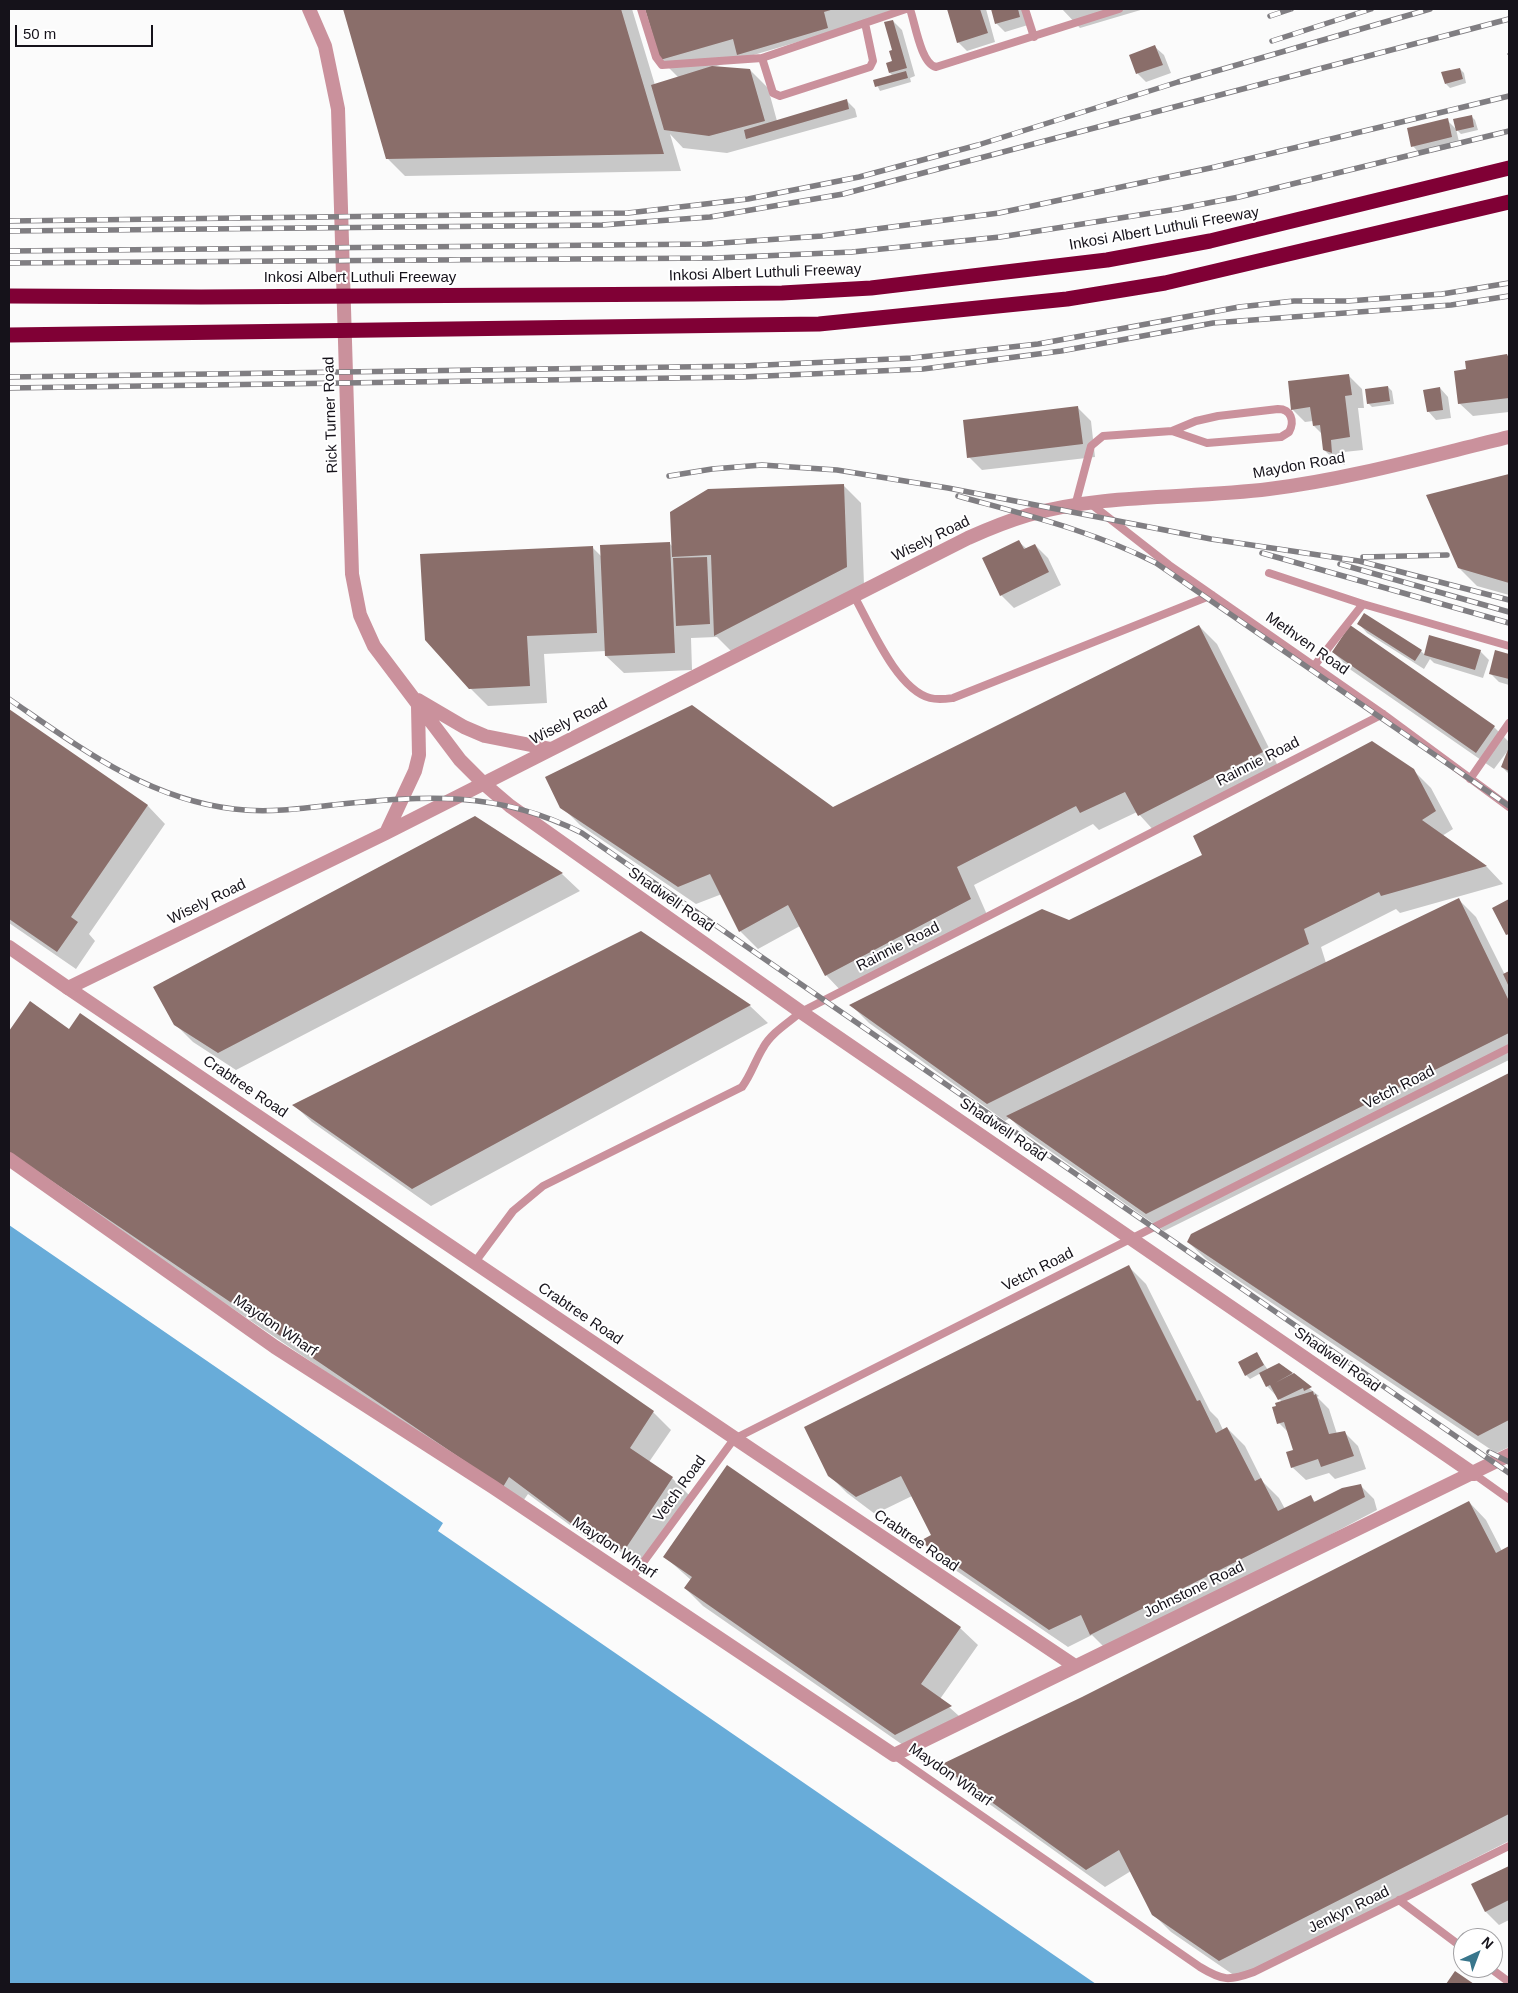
<!DOCTYPE html>
<style>
body{margin:0}
#map{position:relative;width:1518px;height:1993px;overflow:hidden;background:#fbfbfb;font-family:Arial,sans-serif}
canvas{display:block}
.frame{position:absolute;inset:0;border:10px solid #15121a;pointer-events:none}
.north{position:absolute;left:1453px;top:1928px;width:50px;height:50px;box-sizing:border-box;background:#fff;border:1px solid #a1a0a3;border-radius:50%;rotate:43deg;font-size:14px;font-weight:700;line-height:20px;text-align:center;color:#15121a}
.north::after{content:'';display:block;margin:auto;width:18px;height:22px;background:#39768c;clip-path:polygon(50% 0,100% 100%,50% 72%,0 100%)}
.scale{position:absolute;left:15px;top:25px;width:138px;height:22px;box-sizing:border-box;border:2px solid #15121a;border-top:0;padding-left:6px;font-size:15px;line-height:18px;white-space:nowrap;color:#15121a;-webkit-text-stroke:4px #fff;paint-order:stroke}
</style>
<div id="map">
<canvas width="1518" height="1993"></canvas>
<div class="frame"></div>
<div class="north">N</div>
<div class="scale">50 m</div>
</div>
<script>
const c = document.querySelector('canvas').getContext('2d');
c.lineJoin = 'round';
function fillPath(path, color) { c.fillStyle = color; c.fill(path, 'evenodd'); }
function stroke(path, color, width, dash) { c.strokeStyle = color; c.lineWidth = width; c.lineCap = dash ? 'butt' : 'round'; c.setLineDash(dash || []); c.stroke(path); }
function label(font, color, halo, rows, align = 'center') {
  c.font = font + ' Arial,sans-serif'; c.lineWidth = 4; c.setLineDash([]); c.textBaseline = 'middle'; c.strokeStyle = halo; c.fillStyle = color; for (const [text, x, y, turn = 0] of rows) {
    c.save(); c.translate(x, y); c.rotate((+turn || 0) * Math.PI / 180); c.textAlign = isNaN(turn) ? turn : align; if (halo) c.strokeText(text, 0, 0); c.fillText(text, 0, 0); c.restore();
  }
}
fillPath(new Path2D(`
 M9,1225l434,298 -5,8 658,453h-1087z`), '#68acd9');
fillPath(new Path2D(`
 M345,9h287l23,76 24,-7 -18,-18 -15,-51h255l-9,5 -179,53 37,3 18,18 9,33 69,-21 9,9 2,8 -130,36 -44,-5 -13,-14 11,37 -276,5 -18,-18z
 M948,9h38l9,33 -28,9 -9,-9z
 M992,9h31l5,16 -23,7 -9,-9z
 M1062,9h82l-64,19z
 M893,21l9,9 13,46 -5,2 1,4 -31,9 -5,-10 18,-5 -3,-3 4,-11z
 M1155,47l9,8 7,18 -25,9 -8,-8 -7,-18z
 M1460,69l4,4 2,10 -16,5 -4,-4z
 M1471,116l4,4 3,10 -17,4 -5,-5 4,17 -39,9 -8,-9 34,-26 10,10z
 M1507,355l2,3v54l-36,4 -14,-13 8,-32z
 M1349,376l13,13 2,19h-6l5,42 -19,2 1,13 -7,-2 -14,-13 -2,-16 -8,-8 -1,-5 -8,1 -13,-13z
 M1388,387l4,4 2,13 -22,3 -4,-4z
 M1440,388l8,9 3,21 -15,2 -8,-9z
 M1078,408l13,13 4,36 -113,13 -13,-13z
 M1509,475v120l-32,-9 -18,-18 -32,-72z
 M843,485l18,18 3,82 -131,68 -16,-16 -26,1 1,32 -68,3 -18,-17v-5l-62,3 3,49 -59,3 -18,-18 122,-141 10,10 67,-14 4,4z
 M1019,542l8,7 8,-4 13,13 13,27 -47,23 -13,-13z
 M1359,624l62,27 4,4 55,-4 9,9 -6,18 -49,-15 -4,-4 -6,10 -57,-36z
 M1199,626l18,18 63,126 -124,63 -19,-21 -38,18 -6,-6 -119,61 14,32 -145,76 -17,-18 -26,-49 -42,23 -18,-18 -18,-37 -26,10 -116,-79 -18,-18 271,1z
 M1333,652l161,75 15,15v7l-15,20 -143,-99z
 M1496,652l13,3v30l-10,-3 -9,-9z
 M9,710l139,96 17,18 -76,110 6,7 -19,28 -67,-46z
 M1509,751v23l-7,-7z
 M1413,770l18,18 22,41 -11,7 45,31 16,17 -103,29 -4,-4 -75,38 5,16 133,-63 17,17 29,58 4,-3v88l-345,171 -138,-97 -16,-16 -5,3 -136,-98 -17,-17 217,-84z
 M475,817l87,57 18,17 -344,179 -43,-28 -18,-18z
 M641,932l109,74 18,17 -337,183 -119,-84 -18,-17z
 M30,1003l40,28 583,381 18,18 -22,32 23,16 17,17 -47,72 -44,-31 -4,7 -66,-49 -7,10 -509,-345 -3,-3v-123z
 M1509,1075v372l-13,6 -290,-194 -18,-17 4,-7z
 M1129,1267l17,17 64,127 8,8 5,11 4,-2 18,18 18,36 16,16 6,11 26,-12 5,6 45,-17 13,13 3,11 -268,142 -17,-17 -24,12 -129,-88 -17,-17 11,-6 -21,-40 -37,18 -28,-21 -18,-18z
 M1257,1354l11,16 11,-6 40,32 -2,1 12,12 8,25 8,-1 13,13 8,23 -31,10 -6,-6 -23,7 -14,-13 2,-16 -5,-18 -10,-10 3,-21 -15,-16 -6,-13 -11,6 -4,-4z
 M1469,1502l17,18 16,31 7,-4v294l-271,137 -67,-46 -18,-18 -22,-43 -26,16 -145,-104 -17,-17 140,-67z
 M665,1557l295,71 18,17 -38,54 28,25 -55,28 -210,-146 -18,-18 6,-8z
 M1509,1867v53l-10,5 -13,-13 -14,-27z`), '#0003');
fillPath(new Path2D(`
 M343,9h278l43,145 -278,5z
 M645,9h189l-10,3 4,16 -91,27 -4,-16 -73,21z
 M947,9h33l8,24 -31,10z
 M991,9h27l2,8 -25,7z
 M893,20l14,48 -18,5 -3,-10 6,-2 -3,-10 3,-1 -8,-28z
 M1155,45l8,20 -27,9 -7,-19z
 M712,66l38,3 15,52 -56,15 -45,-6 -13,-45z
 M1460,68l3,11 -18,5 -4,-12z
 M906,71l2,7 -33,9 -2,-7z
 M847,99l2,10 -103,30 -2,-9z
 M1472,115l2,12 -18,4 -3,-12z
 M1448,118l4,19 -41,10 -4,-19z
 M1507,354l2,5v39l-51,6 -4,-33 12,-2 -1,-8z
 M1349,374l3,21 -7,1 5,41 -19,3 1,13 -9,-3 -3,-25 -7,1 -3,-19 -19,3 -3,-29z
 M1388,386l2,15 -23,3 -2,-15z
 M1440,387l3,23 -16,2 -4,-22z
 M1078,406l5,38 -116,14 -4,-38z
 M1509,474v109l-51,-15 -32,-73z
 M844,484l3,83 -133,69 -3,-81 -39,2 -2,-45 38,-23z
 M1019,540l5,9 11,-5 14,28 -49,24 -18,-38z
 M670,542l5,111 -70,3 -5,-111z
 M593,546l4,87 -70,3 3,50 -61,3 -44,-49 -5,-86z
 M707,557l3,67 -34,2 -3,-68z
 M1364,613l58,37 -7,11 -58,-37z
 M1199,625l64,127 -125,64 -13,-24 -45,21 -4,-7 -119,61 14,32 -146,77 -37,-71 -49,27 -29,-58 -32,13 -118,-79 -15,-31 147,-72 141,102z
 M1350,625l145,101 -19,27 -144,-101z
 M1429,635l52,15 -6,20 -51,-15z
 M1495,650l14,4v25l-20,-5z
 M9,709l139,96 -77,112 7,5 -21,30 -48,-33z
 M1372,741l42,28 22,42 -14,9 65,46 -106,30 -2,-4 -75,37 5,15 -322,160 -138,-99 193,-96 27,11 133,-65 -9,-19z
 M1509,747v24l-8,-4z
 M475,816l88,57 -345,180 -44,-28 -21,-38z
 M1459,898l50,103v32l-363,181 -140,-98z
 M1509,899v35l-3,1 -14,-27z
 M641,931l110,74 -339,184 -120,-84z
 M1509,971v16l-6,-13z
 M30,1001l39,28 11,-16 574,398 -24,37 43,29 -49,74 -44,-32 -4,8 -67,-50 -6,10 -494,-335v-121z
 M1509,1073v347l-31,16 -291,-194 4,-8z
 M1129,1265l68,136 3,-1 16,33 11,-6 28,54 6,-3 17,33 33,-16 3,7 28,-14 19,-4 4,13 -275,138 -9,-20 -32,15 -129,-89 11,-6 -30,-59 -45,21 -28,-21 -24,-49z
 M1257,1352l7,13 -19,11 -7,-14z
 M1279,1363l14,10 -18,10 19,-10 18,14 -8,4 -1,-3 -25,12 -8,-15 -4,2 -7,-14z
 M1313,1391l1,4 2,-1 13,40 16,-3 9,25 -33,11 -3,-8 -27,9 -5,-16 7,-2 -9,-28 -7,2 -5,-17 4,-1 -1,-3z
 M727,1465l234,162 -40,57 31,22 -57,29 -211,-147 8,-11 -29,-20z
 M1469,1501l27,52 13,-7v268l-290,147 -67,-46 -33,-65 -33,20 -146,-105 142,-68z
 M1509,1866v34l-24,12 -14,-28z
 M1455,1971l19,13h-28z`), '#8a6e6a');
stroke(new Path2D(`
 M1508,53l1,1`), '#8c8a8e', 3, [5, 2.5]);
stroke(new Path2D(`
 M641,9l15,48 6,8 100,-7
 M910,9c5,14 11,55 26,58l183,-58
 M1025,9l9,28
 M865,23l8,38 -3,6 -90,29 -7,-3 -11,-35 144,-49
 M1091,504l78,61 214,149 126,93
 M1075,506l16,-60 12,-10 69,-5 24,-10 22,-5 60,-7c13,0 17,12 11,23l-8,5 -74,6 -35,-12
 M1269,573l94,31
 M854,596c16,28 42,93 76,102 8,2 15,1 23,0l259,-103
 M1314,666l49,-62 146,42
 M1470,779l39,-56
 M475,1262l38,-51 30,-25 199,-99c9,-12 13,-26 21,-39 8,-15 25,-25 38,-36l582,-298
 M1474,1474l35,25
 M631,1579l103,-140 775,-391
 M894,1755l306,212c23,14 29,14 54,5l255,-126
 M1399,1900l64,48
 M1490,1968l19,14`), '#ca919c', 8);
stroke(new Path2D(`
 M483,783l27,23 291,206 673,462
 M68,988c336,226 670,454 1007,678
 M9,1159l266,188 218,140 401,268 615,-300`), '#ca919c', 14);
stroke(new Path2D(`
 M309,9l16,37 13,63 14,465 8,41 14,31 86,114 23,23
 M418,700l46,27 21,9 66,13
 M386,833l29,-62 4,-16 -1,-49
 M9,947l59,41 318,-155 582,-295c20,-9 40,-17 60,-23 78,-22 161,-16 241,-26 81,-10 161,-33 240,-52`), '#ca919c', 14);
stroke(new Path2D(`
 M9,296l192,1 493,-3 88,-1 89,-5 236,-28 103,-19 299,-73
 M9,335l810,-11 248,-25 98,-16 344,-81`), '#800035', 15);
const rail = new Path2D(`
 M1270,16l21,-7
 M1272,41l99,-32
 M9,221l619,-8 120,-14 111,-22 119,-32 200,-63 252,-73
 M9,231l593,-6 108,-8 133,-23 666,-175
 M9,251l698,-7 115,-8 177,-23 216,-46 294,-71
 M9,263l707,-5 136,-6 148,-15 177,-28 62,-12 270,-66
 M9,377l735,-11 168,-8 126,-14 201,-37 55,-6h54l94,-7 67,-11
 M9,388l734,-11 180,-8 138,-18 152,-28 238,-18 58,-9
 M669,476l43,-7 50,-4 75,5 111,18 263,51 148,22 150,39
 M958,496c68,19 135,35 198,67l353,243
 M1262,553l247,70
 M1363,557l84,-2
 M1340,564l169,48
 M9,699c70,48 138,100 225,110 32,4 65,0 98,-4 93,-9 163,-16 250,28l927,640
 M1489,1452l20,10`);
stroke(rail, '#807e82', 5.5);
stroke(rail, '#fff', 4, [11]);
label('15px', '#15121a', '#fff', [
 ["Inkosi Albert Luthuli Freeway",1164,229,-10],
 ["Inkosi Albert Luthuli Freeway",765,273,-2],
 ["Inkosi Albert Luthuli Freeway",360,278],
 ["Rick Turner Road",331,415,-92],
 ["Maydon Road",1299,466,-10],
 ["Wisely Road",931,539,-26],
 ["Methven Road",1307,644,35],
 ["Wisely Road",569,722,-27],
 ["Rainnie Road",1258,762,-27],
 ["Shadwell Road",671,900,35],
 ["Wisely Road",207,902,-26],
 ["Rainnie Road",898,947,-27],
 ["Crabtree Road",245,1087,34],
 ["Vetch Road",1399,1088,-27],
 ["Shadwell Road",1003,1130,34],
 ["Vetch Road",1038,1270,-27],
 ["Crabtree Road",580,1314,34],
 ["Maydon Wharf",275,1326,34],
 ["Shadwell Road",1337,1360,35],
 ["Vetch Road",680,1489,-54],
 ["Crabtree Road",916,1541,34],
 ["Maydon Wharf",614,1548,34],
 ["Johnstone Road",1194,1590,-26],
 ["Maydon Wharf",950,1775,35],
 ["Jenkyn Road",1349,1910,-26]
]);
</script>
